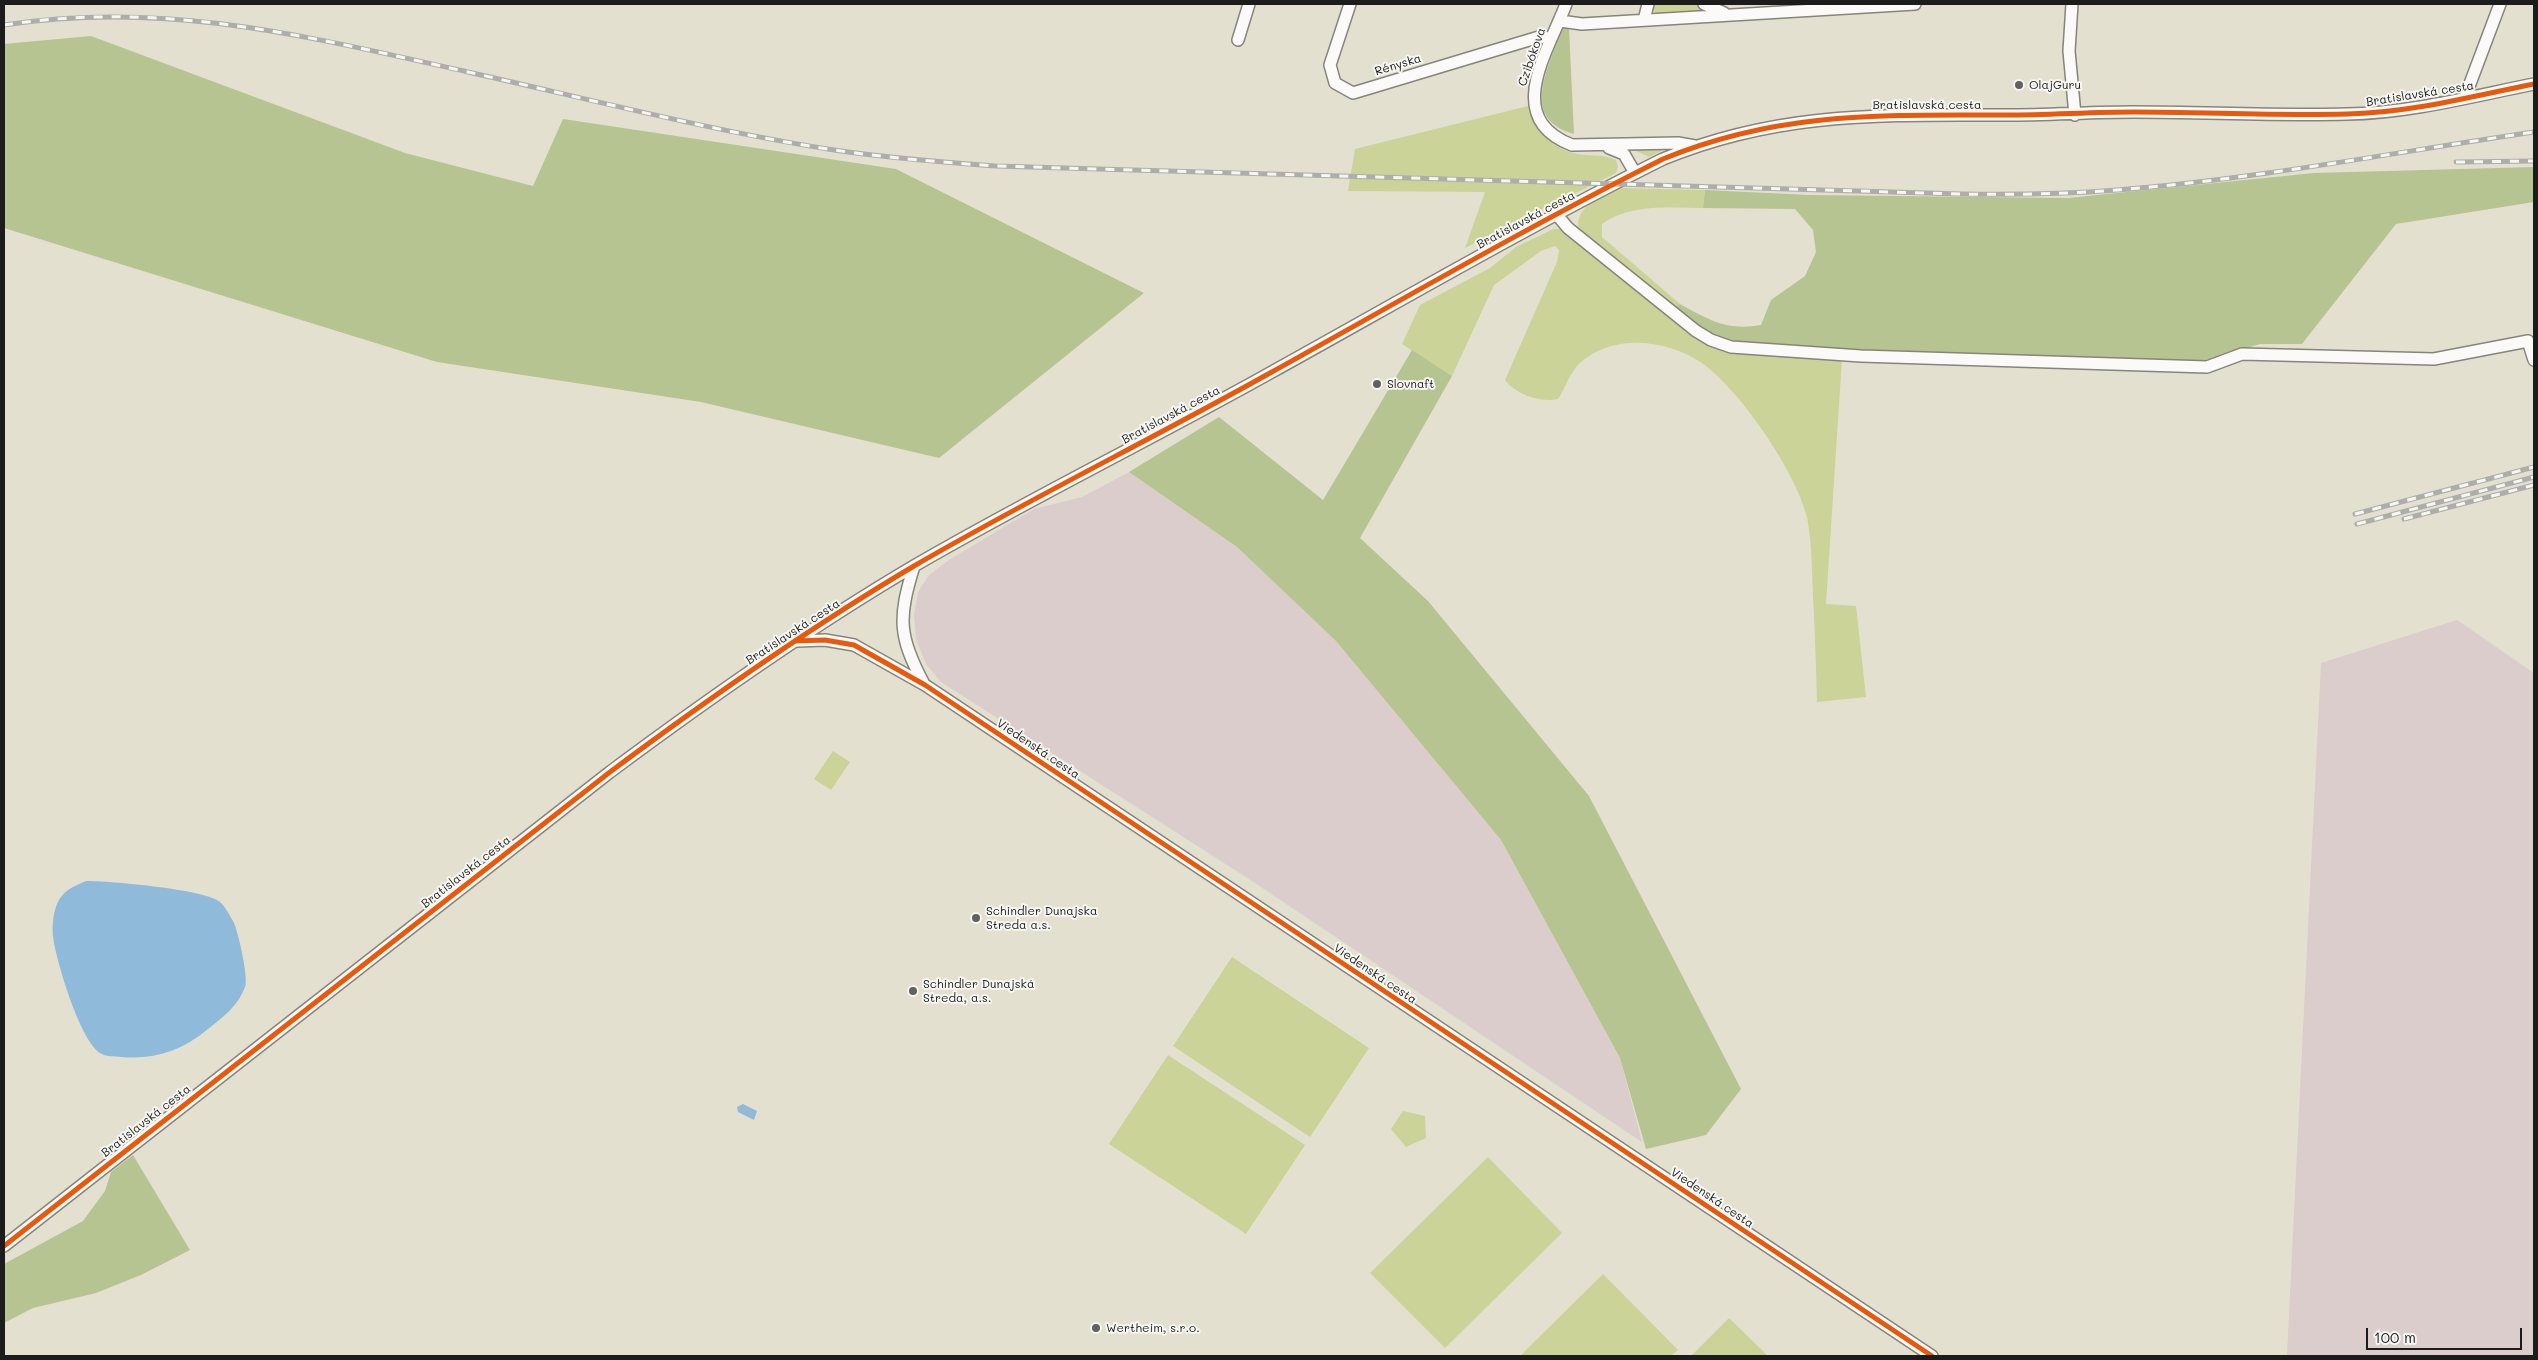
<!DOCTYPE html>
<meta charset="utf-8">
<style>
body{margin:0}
#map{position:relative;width:2538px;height:1360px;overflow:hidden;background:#e3e0d0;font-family:Mali,sans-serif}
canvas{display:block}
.frame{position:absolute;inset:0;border:5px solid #1c1c1c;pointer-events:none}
.scale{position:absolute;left:2366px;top:1328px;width:156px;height:22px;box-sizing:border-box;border:2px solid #1c1c1c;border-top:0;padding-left:6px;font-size:15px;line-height:18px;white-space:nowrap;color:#1c1c1c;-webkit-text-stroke:4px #f6f6f2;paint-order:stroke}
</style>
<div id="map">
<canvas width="2538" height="1360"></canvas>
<div class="frame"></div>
<div class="scale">100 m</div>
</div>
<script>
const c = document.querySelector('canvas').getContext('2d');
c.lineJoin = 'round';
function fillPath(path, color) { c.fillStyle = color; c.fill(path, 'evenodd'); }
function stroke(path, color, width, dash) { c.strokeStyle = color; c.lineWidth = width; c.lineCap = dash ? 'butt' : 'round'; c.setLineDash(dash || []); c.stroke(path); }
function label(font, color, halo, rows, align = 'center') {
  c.font = font + ' Mali,sans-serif'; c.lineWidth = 4; c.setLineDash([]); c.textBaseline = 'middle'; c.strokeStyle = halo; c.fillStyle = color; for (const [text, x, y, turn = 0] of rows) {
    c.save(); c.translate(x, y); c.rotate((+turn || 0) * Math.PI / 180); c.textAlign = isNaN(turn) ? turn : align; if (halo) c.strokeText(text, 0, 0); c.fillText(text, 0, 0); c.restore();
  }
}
fillPath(new Path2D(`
 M1129,472l108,75 99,94 165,199 119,218 22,84 -393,-263 -308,-197 -15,-18 -10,-25 -2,-24 4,-23 11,-17 20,-15 85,-51 48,-12z
 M2457,620l77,53v683h-247l34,-693z`), '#dacdcb');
fillPath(new Path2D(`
 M1652,4h46l15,9 -57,2z
 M1528,106c6,21 22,41 45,47 15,4 28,0 43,7l2,7 -2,6 -151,75 20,-56 -137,-1 7,-42z
 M1634,150h30l-15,7z
 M1620,188l85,2 -2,18c-34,0 -72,-5 -101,16v13l78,67 -6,4 -95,-78c-6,-24 23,-32 41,-42z
 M1553,229h9l128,104 20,13 24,7 108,6 -16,245 30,2 10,91 -49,5c-1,-35 -2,-70 -4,-106 -1,-26 -1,-53 -6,-79 -11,-45 -67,-127 -105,-154 -36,-24 -90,-30 -123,1 -9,8 -14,25 -21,35 -17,4 -43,-5 -53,-19l52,-118 2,-12 -4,-4 -14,5 -47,34 -42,91 -50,-32 18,-39 70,-37 26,-21z
 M833,751l17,11 -19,28 -17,-11z
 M1232,957l137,91 -59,89 -137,-91z
 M1168,1055l137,90 -59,89 -137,-90z
 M1403,1111l22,5 1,22 -20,9 -15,-18z
 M1488,1157l74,76 -117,115 -75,-75z
 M1603,1274l75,76 -7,6h-151z
 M1729,1318l39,38h-77z`), '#cbd399');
fillPath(new Path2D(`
 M1563,29h6l5,105c-42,-12 -35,-43 -23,-76 4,-9 6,-20 12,-29z
 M91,36l314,117 128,33 30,-67 333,50 248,124 -205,165 -238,-56 -264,-40 -433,-134v-184z
 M2534,167v35l-138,22 -94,120h-42l-78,23 -432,-22c-34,-7 -48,-15 -76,-37l6,-4c29,16 47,27 81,21l10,-25 34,-24 11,-24 -3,-22 -18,-21 -92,-1 2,-18 104,5 259,3 246,-25z
 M1412,350l40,26 -92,162 68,63 161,195 152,293 -35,46 -60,14 -26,-91 -119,-218 -165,-199 -99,-94 -108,-75 90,-55 104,83z
 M133,1155l57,95 -49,25 -45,18 -63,15 -29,15v-59l79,-43 22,-30 6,-19z`), '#b6c492');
fillPath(new Path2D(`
 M86,881c22,0 119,8 134,21 5,4 10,14 13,19 5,9 16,58 12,66 -7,19 -22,30 -37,42 -26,22 -54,31 -87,28 -6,-1 -14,0 -19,-3 -21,-9 -46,-94 -49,-117 -1,-11 0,-23 4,-33 5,-13 17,-18 29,-23z
 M743,1104l14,7 -3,9 -16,-8 -1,-5z`), '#90bada');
const minor = new Path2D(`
 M1350,4l-20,61 5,18 18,10 186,-56 12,1
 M1566,4c-18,48 -64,114 6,141l106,-2 17,3
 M1704,4l20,9
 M2072,4l-3,47 6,64
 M1644,20l4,-16
 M1560,21l22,3 333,-20
 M1238,40l11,-36
 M2465,97l35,-93
 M1609,148l15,6 11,19
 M1557,215l11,13 128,103 15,9 20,7 130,9 346,11 35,-13 192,5 94,-18 6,19
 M914,566c-16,52 -16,70 10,118
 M797,641l28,-1 29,5 71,40 1007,671
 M4,1246l606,-474c98,-73 199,-144 304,-206 117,-68 238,-127 356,-193 130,-72 259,-147 393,-214 116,-48 220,-44 343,-44 43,0 86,-3 128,-3 71,0 142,4 213,2 63,-1 126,-18 187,-30`);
stroke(minor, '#86847c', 14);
stroke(minor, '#fbfaf8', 11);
const rail = new Path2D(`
 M4,25c163,-25 306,12 464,47 121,27 243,59 366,78 53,8 107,12 161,16l966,28c52,1 104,0 156,-4 140,-11 279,-38 417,-58
 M2456,162l78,-1
 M2355,514l179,-47
 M2404,519l130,-34
 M2357,524l177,-47`);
stroke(rail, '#adadab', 5);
stroke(rail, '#f6f6f2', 3, [9]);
stroke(new Path2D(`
 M795,641l30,-1 29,5 71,40 1007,671
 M4,1246l606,-474c98,-73 199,-144 304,-206 117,-68 238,-127 356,-193 130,-72 259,-147 393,-214 116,-48 220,-44 343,-44 43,0 86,-3 128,-3 71,0 142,4 213,2 63,-1 126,-18 187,-30`), '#e8590c', 5);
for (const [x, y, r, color] of [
 [2019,85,5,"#62615b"],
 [1377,384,5,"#62615b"],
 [976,918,5,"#62615b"],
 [913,991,5,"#62615b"],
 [1096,1328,5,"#62615b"]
]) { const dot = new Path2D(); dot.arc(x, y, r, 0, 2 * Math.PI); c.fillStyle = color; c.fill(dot); stroke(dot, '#f6f6f2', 2); }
label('12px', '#1c1c1c', '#f6f6f2', [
 ["Czibókova",1532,57,-71],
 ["Rényska",1398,65,-17],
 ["Bratislavská cesta",2420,94,-9],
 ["Bratislavská cesta",1927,105],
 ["Bratislavská cesta",1526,220,-28],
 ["Bratislavská cesta",1171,415,-28],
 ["Bratislavská cesta",793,632,-33],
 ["Viedenská cesta",1038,749,34],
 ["Bratislavská cesta",466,872,-38],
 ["Viedenská cesta",1375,974,34],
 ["Bratislavská cesta",146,1121,-38],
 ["Viedenská cesta",1712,1198,34]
]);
label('12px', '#1c1c1c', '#f6f6f2', [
 ["OlajGuru",2029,85],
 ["Slovnaft",1387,384],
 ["Schindler Dunajska",986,911],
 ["Streda a.s.",986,925],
 ["Schindler Dunajská",923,984],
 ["Streda, a.s.",923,998],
 ["Wertheim, s.r.o.",1106,1328]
], 'left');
</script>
